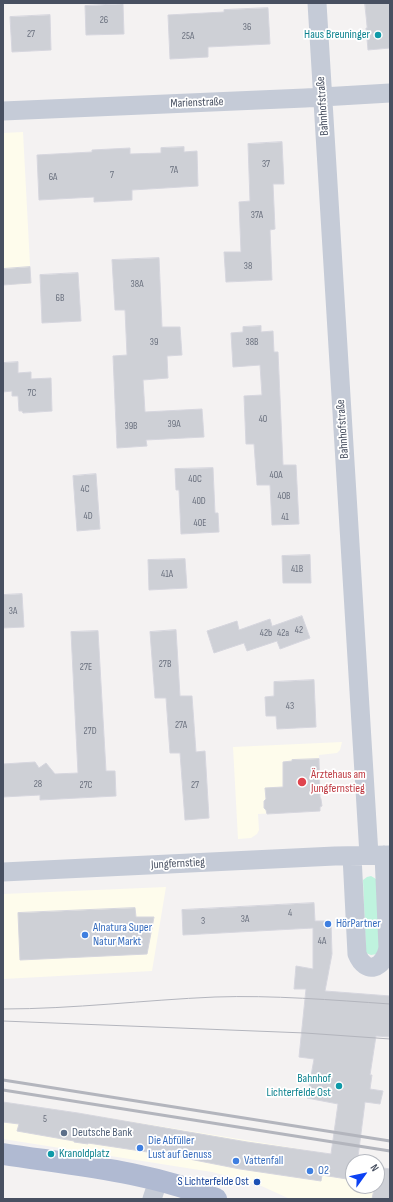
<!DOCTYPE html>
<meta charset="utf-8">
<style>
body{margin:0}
#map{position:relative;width:393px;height:1202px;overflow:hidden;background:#f4f2f2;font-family:"Sofia Sans Condensed",sans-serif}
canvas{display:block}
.frame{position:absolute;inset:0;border:4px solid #485061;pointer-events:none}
.north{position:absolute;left:345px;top:1154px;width:40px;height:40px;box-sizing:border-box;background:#fff;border:1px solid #b6b9c0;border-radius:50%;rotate:57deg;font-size:11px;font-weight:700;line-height:16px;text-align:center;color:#485061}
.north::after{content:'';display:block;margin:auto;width:14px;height:18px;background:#0c42f4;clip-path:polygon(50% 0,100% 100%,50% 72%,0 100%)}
</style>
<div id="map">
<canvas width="393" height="1202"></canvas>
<div class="frame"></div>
<div class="north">N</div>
</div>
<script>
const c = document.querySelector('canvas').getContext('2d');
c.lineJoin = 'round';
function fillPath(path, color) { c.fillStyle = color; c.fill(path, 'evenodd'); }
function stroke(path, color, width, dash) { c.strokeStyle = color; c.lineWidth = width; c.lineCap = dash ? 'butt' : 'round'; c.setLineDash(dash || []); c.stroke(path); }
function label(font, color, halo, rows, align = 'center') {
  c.font = font + ' "Sofia Sans Condensed",sans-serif'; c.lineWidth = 3.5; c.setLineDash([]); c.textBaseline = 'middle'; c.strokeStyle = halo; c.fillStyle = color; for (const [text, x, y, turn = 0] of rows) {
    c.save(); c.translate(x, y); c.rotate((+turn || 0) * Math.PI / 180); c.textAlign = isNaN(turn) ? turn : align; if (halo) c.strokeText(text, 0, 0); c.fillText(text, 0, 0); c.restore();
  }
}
fillPath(new Path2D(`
 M23,132l8,152 -28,1v-152z
 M342,742l-2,8 -3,3 -18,2 1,42 1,2 1,7 -2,1v4l-62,3 1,16 -2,4 -6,4 -13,1 -5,-92z
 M166,887l-14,84 -149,8v-85z
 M3,1102l67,10 8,3 1,-2 246,40 28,19v14h24l13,13h-100l-33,-15 -45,-12 -209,-33z`), '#fefcec');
fillPath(new Path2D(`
 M371,876l5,3 5,67 -4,8 -6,1 -5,-2 -3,-73 4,-3z`), '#bff3de');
const building = new Path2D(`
 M365,3h25v45l-22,2 -2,-22h1z
 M123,4l1,30 -38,1 -1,-29z
 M268,8l2,36 -62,3v10l-38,2 -2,-44 56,-3v-2z
 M50,15l1,35 -39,2 -2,-35z
 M282,142l2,42h-11l2,45 -5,1 2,50 -46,2 -2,-30h17l-2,-50 11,-1 -2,-57z
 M184,147v5l13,-1 1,35 -66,4v10l-38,2v-5l-55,3 -2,-45 55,-3v-2l38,-2v6l31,-1v-5z
 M159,258l3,69h18l2,28 -15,1 1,22 -25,2 2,32 57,-3 2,28 -58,3 1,6 -30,2 -4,-92 14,-1 -2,-45h-10l-3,-50z
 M30,267l1,16 -28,2v-16z
 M78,273l3,48 -39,2 -2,-48z
 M261,326v6l12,-1 1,21h4l5,113h13l3,59 -27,1 -2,-40h-13l-3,-41h-8l-2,-48 18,-1 -2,-30 -27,2 -2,-34 12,-1v-5z
 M18,362v11l13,-1v7l20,-1 1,33 -29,2 -1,-2h-3l-1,-15h-6v-5l-9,1v-29z
 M213,468l2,45h3l1,19 -38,2 -2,-44h-3l-1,-21z
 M96,474l4,55 -23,2 -4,-55z
 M310,555l1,28h-28l-1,-27z
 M185,559l2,29 -38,2 -1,-30z
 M22,594l2,33 -21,1v-33z
 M302,616l8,22 -30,11 -3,-8 -30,10 -3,-8 -30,10 -7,-22 30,-10 2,9 31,-11 2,7z
 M176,630l4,66h12l4,56 9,-1 4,67 -24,2 -5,-67h-10l-4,-55h-11l-5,-66z
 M98,631l8,140h9l1,25 -76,4v-5l-37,2v-33l32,-2 4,6 7,-5 9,11 23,-1 -7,-141z
 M314,680l2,47 -39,2 -1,-13h-10l-1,-19 9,-1v-14z
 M319,759l1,38 1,2 1,7 -2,1v4l-53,3 -1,-4 -2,-2v-7l2,-2 -1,-11 18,-1v-25l9,-1v-1z
 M314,903l1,18h16l1,33 -7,37 65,5v41l-14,-1 -6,39h2l-2,14 13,2 -3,13 -15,-2 -7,55 12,2 -1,3h-16v18l-31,-5 -1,6 -81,-12 -66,-13 -86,-13v1l-14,-2v-1l-57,-10 2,-7 -16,-2v-20l75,11 169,29 84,12 7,-50 -31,-6 7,-39 -15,-2 7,-68h-12l2,-23 17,3v-41l-130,7 -1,-25z
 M135,908l1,9h18l-7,37 -127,6 -2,-47z
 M377,1167l13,2v30h-18l2,-10 -15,-3h18z`);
fillPath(building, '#ced0d6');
stroke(building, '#d6d6de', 1);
stroke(new Path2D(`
 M317,3l52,852
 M3,111l302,-13 85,-5
 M352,856l5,98c9,22 27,14 31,-6l-4,-93
 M3,872l332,-16 55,-1
 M152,1199l6,-18`), '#c5cbd7', 19);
stroke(new Path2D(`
 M3,1154c71,11 145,17 213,45`), '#b0bad2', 22);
stroke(new Path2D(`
 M3,1009c71,0 141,-9 212,-12 58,-2 117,3 175,7
 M3,1021l302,12 85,6`), '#b3b5bd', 1);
stroke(new Path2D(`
 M3,1080l387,61
 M3,1090l387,61`), '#b3b5bd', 3);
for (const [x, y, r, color] of [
 [378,35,4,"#0f9aa8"],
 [302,782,5,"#e0444e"],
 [328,924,4,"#3f7fe0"],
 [85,935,4,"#3f7fe0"],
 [339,1086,4,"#0f9aa8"],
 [64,1133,4,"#5c6f8a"],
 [140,1148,4,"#3f7fe0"],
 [51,1154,4,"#0f9aa8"],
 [236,1161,4,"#3f7fe0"],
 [310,1171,4,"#3f7fe0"],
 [257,1182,4,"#1a4fb4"]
]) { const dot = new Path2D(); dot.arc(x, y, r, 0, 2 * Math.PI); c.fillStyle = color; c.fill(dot); stroke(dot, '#fff', 1.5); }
label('10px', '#6a707e', null, [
 ["26",104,20],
 ["36",247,27],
 ["27",31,34],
 ["25A",188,36],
 ["37",266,164],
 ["7A",174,170],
 ["7",112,175],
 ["6A",53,177],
 ["37A",257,215],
 ["38",248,266],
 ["38A",137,284],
 ["6B",60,298],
 ["39",154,342],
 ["38B",252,342],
 ["7C",32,393],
 ["40",263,419],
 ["39A",174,424],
 ["39B",131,426],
 ["40A",276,475],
 ["40C",195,479],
 ["4C",85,489],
 ["40B",284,496],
 ["40D",199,501],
 ["4D",88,516],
 ["41",285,517],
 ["40E",200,523],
 ["41B",297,569],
 ["41A",167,574],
 ["3A",13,611],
 ["42",299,630],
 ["42b",266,633],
 ["42a",283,633],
 ["27B",165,664],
 ["27E",86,667],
 ["43",290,706],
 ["27A",181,725],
 ["27D",90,731],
 ["28",38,784],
 ["27C",86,785],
 ["27",195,785],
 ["4",290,913],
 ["3A",245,919],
 ["3",203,921],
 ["4A",322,941],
 ["5",45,1119]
]);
label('12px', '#0d838f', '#fff', [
 ["Haus Breuninger",370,35],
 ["Bahnhof",331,1079],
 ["Lichterfelde Ost",331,1093],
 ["Kranoldplatz",59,1154,"left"]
], 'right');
label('12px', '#485061', '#fff', [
 ["Marienstraße",197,103,-2],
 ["Bahnhofstraße",323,106,-94],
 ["Bahnhofstraße",343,429,-94],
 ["Jungfernstieg",178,864,-3]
]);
label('12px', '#be3a42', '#fff', [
 ["Ärztehaus am",311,775],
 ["Jungfernstieg",311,789]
], 'left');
label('12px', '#366cbe', '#fff', [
 ["HörPartner",336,924],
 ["Alnatura Super",93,928],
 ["Natur Markt",93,942],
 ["Die Abfüller",148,1141],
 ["Lust auf Genuss",148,1155],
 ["Vattenfall",244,1161],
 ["O2",318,1171]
], 'left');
label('12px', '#4e5e75', '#fff', [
 ["Deutsche Bank",72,1133]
], 'left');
label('12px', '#164399', '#fff', [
 ["S Lichterfelde Ost",249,1182]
], 'right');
</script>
